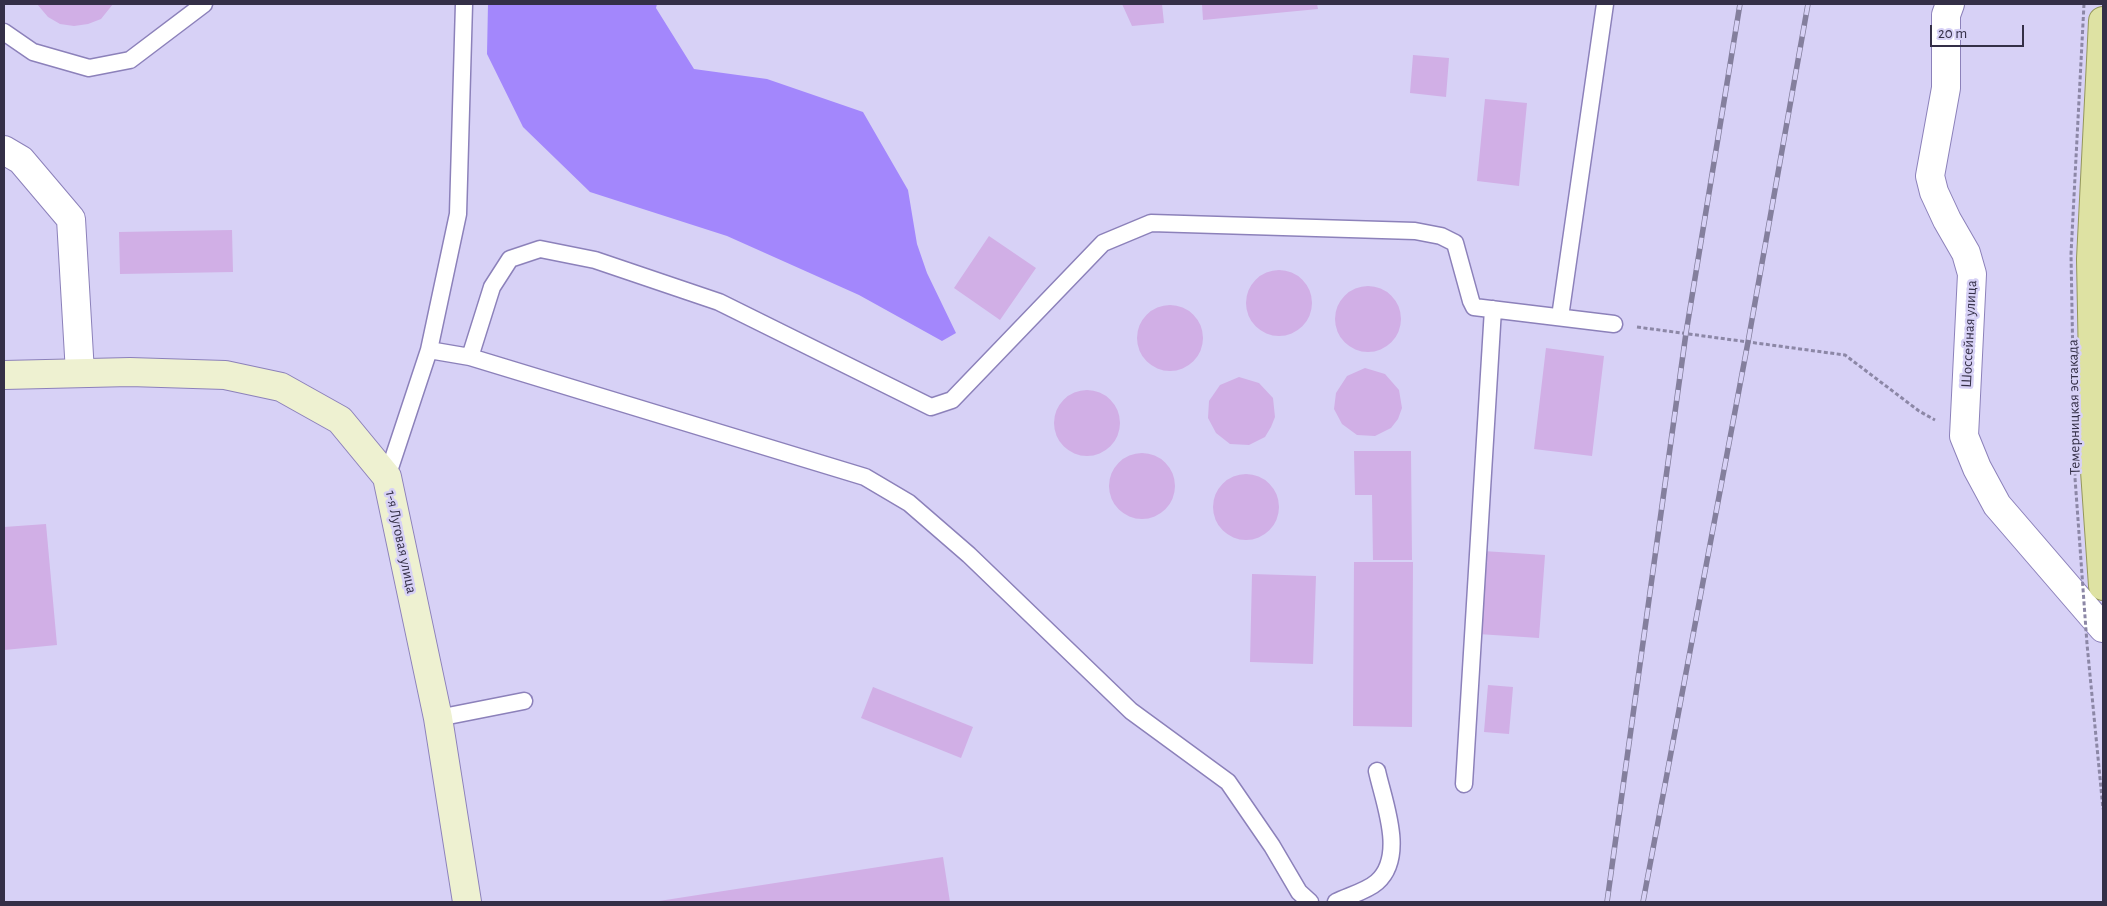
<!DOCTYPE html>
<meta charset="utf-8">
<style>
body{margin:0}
#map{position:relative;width:2107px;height:906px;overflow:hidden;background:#d7d1f6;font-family:"Alegreya Sans",sans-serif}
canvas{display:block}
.frame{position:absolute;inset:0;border:5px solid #342f47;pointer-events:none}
.scale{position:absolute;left:1930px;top:25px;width:94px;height:22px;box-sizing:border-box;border:2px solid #342f47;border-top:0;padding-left:6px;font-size:15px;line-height:18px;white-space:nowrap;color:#342f47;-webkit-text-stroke:4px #d7d1f6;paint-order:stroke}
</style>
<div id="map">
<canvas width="2107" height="906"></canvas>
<div class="frame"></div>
<div class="scale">20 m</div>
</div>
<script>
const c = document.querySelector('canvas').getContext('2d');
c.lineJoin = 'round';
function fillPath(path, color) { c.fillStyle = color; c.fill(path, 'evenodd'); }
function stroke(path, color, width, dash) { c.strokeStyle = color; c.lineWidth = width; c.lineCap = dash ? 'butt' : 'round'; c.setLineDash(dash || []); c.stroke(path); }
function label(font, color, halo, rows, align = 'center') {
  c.font = font + ' "Alegreya Sans",sans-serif'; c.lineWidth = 5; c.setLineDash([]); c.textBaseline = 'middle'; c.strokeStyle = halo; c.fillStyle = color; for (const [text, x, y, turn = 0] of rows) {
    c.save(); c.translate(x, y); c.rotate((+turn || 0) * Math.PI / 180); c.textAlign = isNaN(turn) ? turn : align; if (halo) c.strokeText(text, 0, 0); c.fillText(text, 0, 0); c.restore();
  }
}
fillPath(new Path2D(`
 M488,4h169l-1,4 38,61 73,10 96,33 45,78 9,54 10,29 29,60 -14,8 -83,-46 -132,-59 -137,-44 -67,-65 -36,-73z`), '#a387fc');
fillPath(new Path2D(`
 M37,4h76l-12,15 -13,5 -14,2 -14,-2 -12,-7z
 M1122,4h40l2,19 -32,3z
 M1202,4h115l1,5 -115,11z
 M1413,55l36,3 -3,39 -36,-4z
 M1485,99l42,4 -8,83 -42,-5z
 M232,230l1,42 -113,2 -1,-42z
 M989,236l47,32 -36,52 -46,-32z
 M1246 303a33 33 0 1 1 66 0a33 33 0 1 1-66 0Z
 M1335 319a33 33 0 1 1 66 0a33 33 0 1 1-66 0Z
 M1137 338a33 33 0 1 1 66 0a33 33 0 1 1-66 0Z
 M1546,348l58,8 -12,100 -58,-7z
 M1365,368l20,6 14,16 3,18 -4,11 -7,9 -16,8 -18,-1 -15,-11 -8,-15 2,-16 11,-17z
 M1239,377l20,6 14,15 2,19 -4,10 -6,10 -16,8 -19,-1 -14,-11 -8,-15 1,-17 11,-16z
 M1054 423a33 33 0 1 1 66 0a33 33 0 1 1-66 0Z
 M1354,451h57l1,109h-39l-1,-65h-17z
 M1109 486a33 33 0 1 1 66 0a33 33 0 1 1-66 0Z
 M1213 507a33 33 0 1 1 66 0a33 33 0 1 1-66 0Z
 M46,524l11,121 -53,5v-123z
 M1483,551l62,4 -6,83 -61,-4z
 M1354,562h59l-1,165 -59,-1z
 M1252,574l64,2 -3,88 -63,-2z
 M1488,685l25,2 -4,47 -25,-2z
 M873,687l100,40 -12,31 -100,-40z
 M943,857l7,45h-291v-1z`), '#d1afe6');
const lane = new Path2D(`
 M4,32l29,20 56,16 41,-8 74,-56
 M1560,317l45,-313
 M429,350l41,7 395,120 44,26 60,52 162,156 97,71 44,64 27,46 11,10
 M470,357l22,-70 18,-28 30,-10 55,11 124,42 212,105 21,-7 151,-157 48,-20 264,8 26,5 14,7 16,58 3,6 140,17
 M387,477l42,-127 29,-136 6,-210
 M438,718l86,-17
 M1464,784l29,-475
 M1336,902c12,-6 31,-11 41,-20 29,-26 7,-79 0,-111`);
const street = new Path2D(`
 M1950,4l-4,11v73l-16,88 4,16 13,28 19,33 6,21 -8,162 13,32 20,37 106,123
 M4,150l17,10 50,59 9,154`);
const secondary = new Path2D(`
 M4,375l126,-3 95,3 56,12 59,33 47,57 51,241 29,184`);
const primary = new Path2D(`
 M2103,21l-12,238 4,212 8,115`);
stroke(lane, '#8c81ba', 19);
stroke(street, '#8c81ba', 30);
stroke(secondary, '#8c81ba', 30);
stroke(primary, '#94975b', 30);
stroke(new Path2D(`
 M1637,327l208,28 74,56 16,9`), '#8c87a6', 3, [4, 2.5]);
stroke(lane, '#fff', 16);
stroke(street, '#fff', 28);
stroke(secondary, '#eef1d1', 28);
stroke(primary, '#dee2a3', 28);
const rail = new Path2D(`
 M1607,902l79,-569 54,-329
 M1643,902l105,-560 60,-338`);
stroke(rail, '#847f9d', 5.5);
stroke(rail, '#d7d1f6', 4, [11]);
stroke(new Path2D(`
 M2084,4l-13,250 4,224 12,166 16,165`), '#8c87a6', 3, [4, 2.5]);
label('15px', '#342f47', '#d7d1f6', [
 ["Шоссейная улица",1969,334,-87],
 ["Темерницкая эстакада",2074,407,-91],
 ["1-я Луговая улица",401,542,78]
]);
</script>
